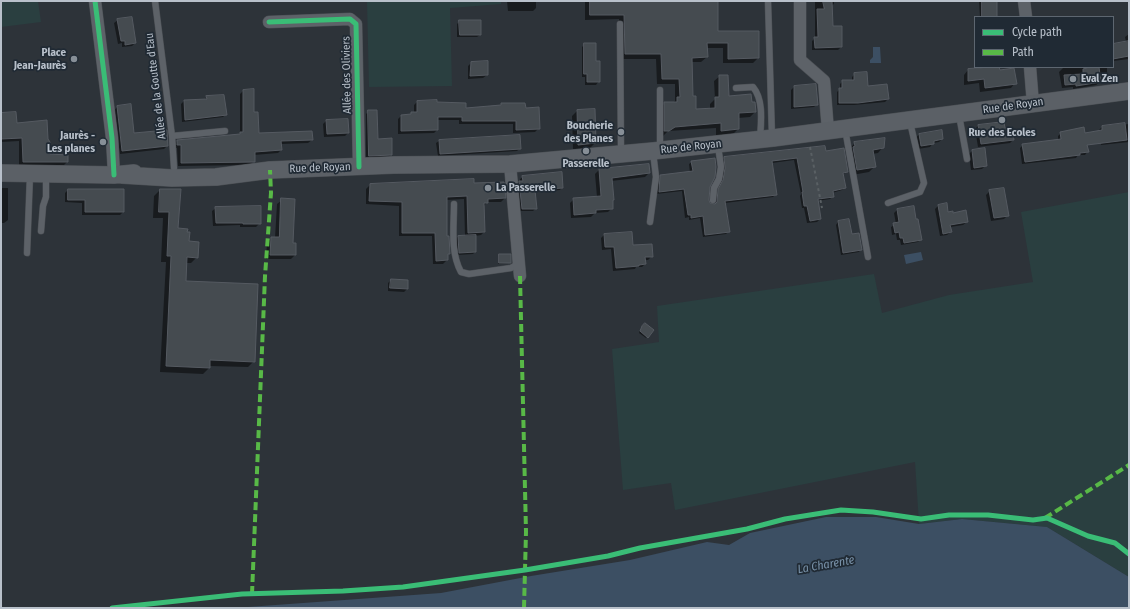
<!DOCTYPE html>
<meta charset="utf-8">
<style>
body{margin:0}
#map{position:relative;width:1130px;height:609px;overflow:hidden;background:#2d3339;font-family:"Fira Sans Condensed",sans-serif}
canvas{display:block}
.frame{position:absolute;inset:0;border:2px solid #b8c0ca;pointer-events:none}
.legend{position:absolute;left:974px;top:16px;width:140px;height:52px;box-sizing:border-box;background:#202a34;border:1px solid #5d6670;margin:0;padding:5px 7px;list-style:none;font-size:12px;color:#b8c0ca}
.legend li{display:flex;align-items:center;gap:8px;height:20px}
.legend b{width:20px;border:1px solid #5d6670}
</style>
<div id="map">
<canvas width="1130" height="609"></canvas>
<div class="frame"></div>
<ul class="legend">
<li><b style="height:5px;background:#3abd76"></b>Cycle path</li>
<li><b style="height:5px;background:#58b947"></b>Path</li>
</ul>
</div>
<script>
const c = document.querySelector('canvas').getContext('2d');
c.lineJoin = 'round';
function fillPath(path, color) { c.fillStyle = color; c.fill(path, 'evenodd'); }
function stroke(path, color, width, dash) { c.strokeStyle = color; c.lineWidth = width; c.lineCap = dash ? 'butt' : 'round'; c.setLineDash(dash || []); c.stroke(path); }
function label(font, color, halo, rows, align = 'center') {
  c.font = font + ' "Fira Sans Condensed",sans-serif'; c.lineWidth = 3.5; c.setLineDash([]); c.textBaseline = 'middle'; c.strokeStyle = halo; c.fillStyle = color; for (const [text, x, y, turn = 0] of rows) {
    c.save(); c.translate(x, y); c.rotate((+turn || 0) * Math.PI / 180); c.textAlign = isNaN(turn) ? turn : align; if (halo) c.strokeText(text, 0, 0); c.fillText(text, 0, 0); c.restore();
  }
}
fillPath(new Path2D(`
 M1,1h37l3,21 -40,5z
 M367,1h134v3l-51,4 2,78 -83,1z
 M1129,192v385l-82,-50 -85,-8 -43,5 -4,-62 -240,48 -4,-27 -48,7 -11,-141 47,-7 -2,-36 217,-32 8,39 67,-18 84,-13 -12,-70z`), '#2a3f40');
fillPath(new Path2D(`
 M873,47h7l1,16h-11v-3l3,-3z
 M921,252l2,8 -17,4 -2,-9z
 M826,517h50l43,7 43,-5 85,8 82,50v31h-895l207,-15 90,-17 99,-16 77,-18 22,3 21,-12z`), '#3c4f63');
fillPath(new Path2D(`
 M507,1h29v7l-3,3h-25z
 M585,1h132v31l41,26 -5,5h-30v-15h-17l1,9 -6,5h-10l1,35 3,13h15v-6l5,-5 -1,-18 6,-5 8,21 23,7 4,8 -5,5 -12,1v11l-5,5 -17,2v-8l-48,3 -5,5h-3v-28l5,-5h8l2,-2v-17h-18l-1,-25h-36l-1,-40 -34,1z
 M811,1h23v3l-3,2 1,21 9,20 -3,3h-26v-9l3,-3v-36z
 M914,1h11l-1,1h-10z
 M979,1h17v16h-16z
 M118,20l17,23 -3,3 -10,1v-4l-4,1 -4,-21z
 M460,21l20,14 -3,2h-20v-13z
 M1129,34v25l-16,2v-16l13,-3 -1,-5z
 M585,44l10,18 4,19 -3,4h-11v-8h-3v-30z
 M471,63l16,12 -4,3 -15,1v-13z
 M1064,67h43v6l-3,4h-5l1,5 -4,3 -23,4v-2l-11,1 -3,-16z
 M968,70l31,1 16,12 -4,5 -31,4 -1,-9 -15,2v-10z
 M855,74l12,13 21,12 -3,3 -31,3h-17v-13l3,-3v-5l3,-3h9v-4z
 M794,87l23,17 -3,3 -23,2v-19z
 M243,91l10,22 5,21 54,6 -4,3 -27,1v6l-3,3 -24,2v6l-4,4 -72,1 -1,-18h-3v-3l3,-4 60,-5 3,-3v-39z
 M207,97l19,17 -3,3 -41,5 -1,-18 3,-3 20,-1z
 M417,102l48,7 34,-3 2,-2 24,5 14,19 -4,4 -22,1v-9h-54v-4h-22v10l-3,3 -36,1v-15l3,-3h8l3,-3h2v-8z
 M117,107l17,28 33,11 -3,3 -44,5 -6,-43z
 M369,111l8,29 14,15 -3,3 -22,1v-45z
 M577,111l18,32 -5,5 -17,1 -1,-33z
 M1,114l15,10 33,31 18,7 -4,4h-44v-25l-18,1z
 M347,120l1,13 -3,3 -21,1 -1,-13 3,-3z
 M1004,123l1,6 8,11 -3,3 -32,4 -3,-18 3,-3z
 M1129,124v18l-28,3 -2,-15 3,-3z
 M1061,133l27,18 -3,4h-7l-2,3 -54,6 -2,-16 3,-3 35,-5v-4z
 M919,134l23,5 -3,3 -6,1 -3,4 -12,2 -2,-11z
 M439,141l81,7 -3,3 -79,5 -2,-13z
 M855,143l28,4 -5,6 -6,1 2,13 -5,5 -17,3 -2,-27z
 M984,150l2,15 -4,4 -11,1 -2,-16 3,-3z
 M825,153l22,19 -5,3 3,13 -3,2 -10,3 1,3 -3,3 -13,2 3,18 -3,3 -10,1 -3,-15h-2l-2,-12 1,-2 -7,-34 -22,3 4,31 -3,3 -48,6 4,28 -3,3 -23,3 -3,-19 -11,2v-3l-4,1 -3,-27 -26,3 2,-16 3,-2 29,-3 -1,-9 3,-2 17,25 -1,13 1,4 6,1 1,-12 5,-10 2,-12 -1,-10 3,-3z
 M599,170l50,3 -4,4 -34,4 1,27 -4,4 -13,1 -4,4 -20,1 -1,-15 4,-4 23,-2 -2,-23z
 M523,177l39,10 -2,3 -26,2 2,16 -3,3h-14l-2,-27 3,-2v-3z
 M473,184l32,14 -4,4h-14l-3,4v26l-3,3 -6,1v16l-2,2 -16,1 -1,-16 2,-3h7l-1,-37 -18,1v37l3,16 -2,3v4l-4,4h-10l-1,-28h-33v-30l-33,-2v-15l4,-4z
 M1,188h7v32l-4,3h-3z
 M68,190l55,22 -3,3h-38v-12l-17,-1v-9z
 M160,190l17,39 11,13 9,15 -6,6h-5l-1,19 69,79 -6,6 -39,-1v2l-6,6 -43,-2 6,-110h-5l2,-44h-10l1,-22z
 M990,191l18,24 -4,4 -13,2 -5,-26z
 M282,200l13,55 -4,4h-25l1,-17 5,-4h3l2,-34z
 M939,205l8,8 5,1 15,8 -4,3 -13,2 1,5 -4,3 -7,1 -5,-27z
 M216,208l44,15 -4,4h-16v-2l-27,1 -1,-15z
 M913,208l8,31 -3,3 -17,3 -1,-5h-3l-1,-6 -4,1 -1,-8 5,-3 -2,-11 3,-3z
 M838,222l13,13 10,14 -2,3 -18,3 -5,-30z
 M604,235l28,11 20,10 -4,4h-3v4l-3,3h-6l-1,2 -22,2 -2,-22 -9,1 -1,-12z
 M499,255l11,7 -1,1 -11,1v-7z
 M391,280l16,9 -3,3 -16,-1v-8z
 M645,324l2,13 -1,1 -7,-5 2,-5z`), '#0007');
const building = new Path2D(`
 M590,1h128v30h41v27l-31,1v-16h-21l1,14 -16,1 1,38h3v13l19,-1v-11h4v-22h9l1,21 22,-2 1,8h3l1,10 -17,1v16l-18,2v-8l-46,4 -6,4h-5v-29h13v-5h3l-1,-18h-17l-1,-25h-36l-1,-39h-34z
 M823,1h9l1,25h9v21l-27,1 -1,-11h4l-1,-28h7z
 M982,1h15v16h-15z
 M132,17l4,26 -11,2v-4h-4l-4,-22z
 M459,20h22v15h-21z
 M1129,41v15l-16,3v-15z
 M584,43h12v18h4v21h-13v-8h-3z
 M488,61v14l-18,1 1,-14z
 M992,67h7l1,3 14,-2 3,16 -32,4 -1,-9 -16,2v-12z
 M1087,67h12l2,15 -25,4v-2l-11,1 -1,-10 19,-1v-5l4,-1z
 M867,72l1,14 19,-2 2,15 -31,4h-19v-15h3v-8h12v-7z
 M816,84l2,21 -24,2v-21z
 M254,89v23h4l1,21 53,-2 1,9 -32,1 1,9 -27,2v10l-74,1v-18h-4v-5l63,-6v-2h3v-42z
 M224,95l3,20 -42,5 -1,-20 23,-1 -1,-3z
 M437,100v2l29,1v5l35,-3v-2h24l1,5 13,-1 1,22 -24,1v-9h-54v-4h-24v13l-37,1v-16l10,-1v-2h6v-11z
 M131,104l3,29 33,-3 1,16 -46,5 -5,-45z
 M595,109l1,34 -18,2 -1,-35z
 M368,110h9l1,29 14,-1v17l-23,1z
 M16,112l1,11 30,-3 1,19 2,3v12l18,1v7h-45l-1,-24 -21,1v-26z
 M348,119l1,14 -22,1 -1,-14z
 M1004,122l1,6 7,-1 2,13 -33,4 -3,-19z
 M1125,123l2,17 -40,5 2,7 -9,1v2l-55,7 -3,-18 39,-5 -1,-7 24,-5 1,6 17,-3v-4z
 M942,130l1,9 -9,2v3l-13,2 -2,-12z
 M520,135l1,14 -81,5 -1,-14z
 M885,138l-1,10 -11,2 3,17 -19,3 -4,-23 2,-1 -1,-4z
 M825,146l1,5 18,-3 4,24 -5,1 3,15 -13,3 1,6 -16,2 3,20 -11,2 -3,-15h-3l-2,-14h1l-6,-34 -25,3 5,34 -52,6 5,31 -25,3 -2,-19 -12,2v-3h-3l-4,-26 -25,3 1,-17 33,-4 -2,-10 24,-3 1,9 -1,10 -5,10 -1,13 1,3 5,1 2,-2 1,-13 5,-9 2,-12 -1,-11z
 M985,148l2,18 -13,2 -2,-18z
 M649,164l1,9 -38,5 2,22h-1v9l-17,1v3l-22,2 -1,-17 28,-2 -2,-27z
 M562,172l1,16 -28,2 2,19h-15l-3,-28h4l-1,-5z
 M474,179v4l30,-1 2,16 -18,1v4h-4l1,29 -17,1 -1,-37 -20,1v39h2l1,18h-2v6l-12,1 -1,-28h-33v-31l-33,-1 1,-17z
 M1004,188l5,28 -15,2 -5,-28z
 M68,189h56v23h-39v-12h-17z
 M160,189h21l-3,39 10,1 -1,3h3l-1,9 10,1 -1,16 -11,-1 -1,24 72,3 -3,78 -45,-2v8l-44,-2 5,-110h-4l2,-44h-10z
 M281,198l14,1 -2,44h3v12h-26l1,-18h8z
 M947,203l1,9 5,-1v2l13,-3 2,12 -18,3 2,7 -9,2 -5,-29z
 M261,206v18h-18v-1h-27l-1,-16z
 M914,206l2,13h2l4,21 -18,3 -1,-5h-3l-1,-6 -4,1 -2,-10 6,-1 -2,-13z
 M849,219l3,15 7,-1 3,17 -19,3 -5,-32z
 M632,232l1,13 19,-1 1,13h-8l1,7 -7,1v1l-23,2 -2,-21h-9l-1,-13z
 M476,235v17l-17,1 -1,-17z
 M499,254h12v9h-12z
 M391,279l17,1v9l-18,-1z
 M645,323l9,7 -6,8 -8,-7 2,-5z`);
fillPath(building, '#454b50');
stroke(building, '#555a61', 1);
const lane = new Path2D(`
 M155,1l17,135 2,32
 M768,1l4,136
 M620,24l1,128
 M736,88l17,-1c11,13 8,36 7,52
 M959,115l8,44
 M845,129l23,128
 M172,136l53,-5
 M660,148v-58
 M713,200l1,-12 5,-9 2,-12 -3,-21
 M888,203l32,-11 4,-9 -14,-61
 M454,204c0,22 -4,48 7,68l8,2 42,-6 8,-5
 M650,222l6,-45 -3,-25
 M41,231l2,-25 3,-9v-22
 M27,253l3,-78`);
const street = new Path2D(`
 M95,1l17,137 2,37
 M800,1v59l24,21 4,50
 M1024,1l2,16
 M269,22l81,-3 6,5 3,143
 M1030,67l3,37
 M510,164l10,112`);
const secondary = new Path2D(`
 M1,173l113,2 20,-2
 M122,175l50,3 44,-1 54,-7 124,-5 116,-1 143,-13 120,-13 356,-47`);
stroke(lane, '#4b4f54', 7);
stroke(street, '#4b4f54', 13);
stroke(secondary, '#4b4f54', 18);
stroke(new Path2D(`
 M810,147l12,61`), '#5a6064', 2, [3, 3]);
stroke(lane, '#5d6268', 6);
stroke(street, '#5d6268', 12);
stroke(secondary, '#5b6066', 17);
stroke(new Path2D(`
 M520,276l6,256 -2,76
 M1045,518l84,-53
 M252,594l13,-318 6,-83 -1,-23`), '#58b947', 4, [8, 4]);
stroke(new Path2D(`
 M95,1l17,137 2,37
 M269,22l81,-3 6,5 3,143
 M112,608l130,-14 101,-3 60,-4 122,-17 83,-14 32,-8 107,-19 38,-10 56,-9 32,2 48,7 28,-4h39l45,5 14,-2 41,18 27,7 14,11`), '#3abd76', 5);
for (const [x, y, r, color] of [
 [74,59,4,"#878f97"],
 [1073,79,4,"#878f97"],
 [1002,120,4,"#878f97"],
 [621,132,4,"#878f97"],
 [103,142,4,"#878f97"],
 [586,151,4,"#878f97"],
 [488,188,4,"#878f97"]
]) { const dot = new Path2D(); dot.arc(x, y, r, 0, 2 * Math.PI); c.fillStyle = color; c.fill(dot); stroke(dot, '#202a34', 1.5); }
label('bold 11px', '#b8c0ca', '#202a34', [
 ["Place",66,53],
 ["Jean-Jaurès",66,66],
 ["Eval Zen",1081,79,"left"],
 ["Boucherie",613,126],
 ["des Planes",613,139],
 ["Rue des Ecoles",1002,133,"center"],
 ["Jaurès -",95,136],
 ["Les planes",95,149],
 ["Passerelle",586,164,"center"],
 ["La Passerelle",496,188,"left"]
], 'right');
label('11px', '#b8c0ca', '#202a34', [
 ["Allée des Oliviers",347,75,-91],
 ["Allée de la Goutte d'Eau",156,86,-97],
 ["Rue de Royan",1013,106,-8],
 ["Rue de Royan",691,147,-6],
 ["Rue de Royan",320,168,-2]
]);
label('italic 12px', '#7a93aa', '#202a34', [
 ["La Charente",826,565,-10]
]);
</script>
